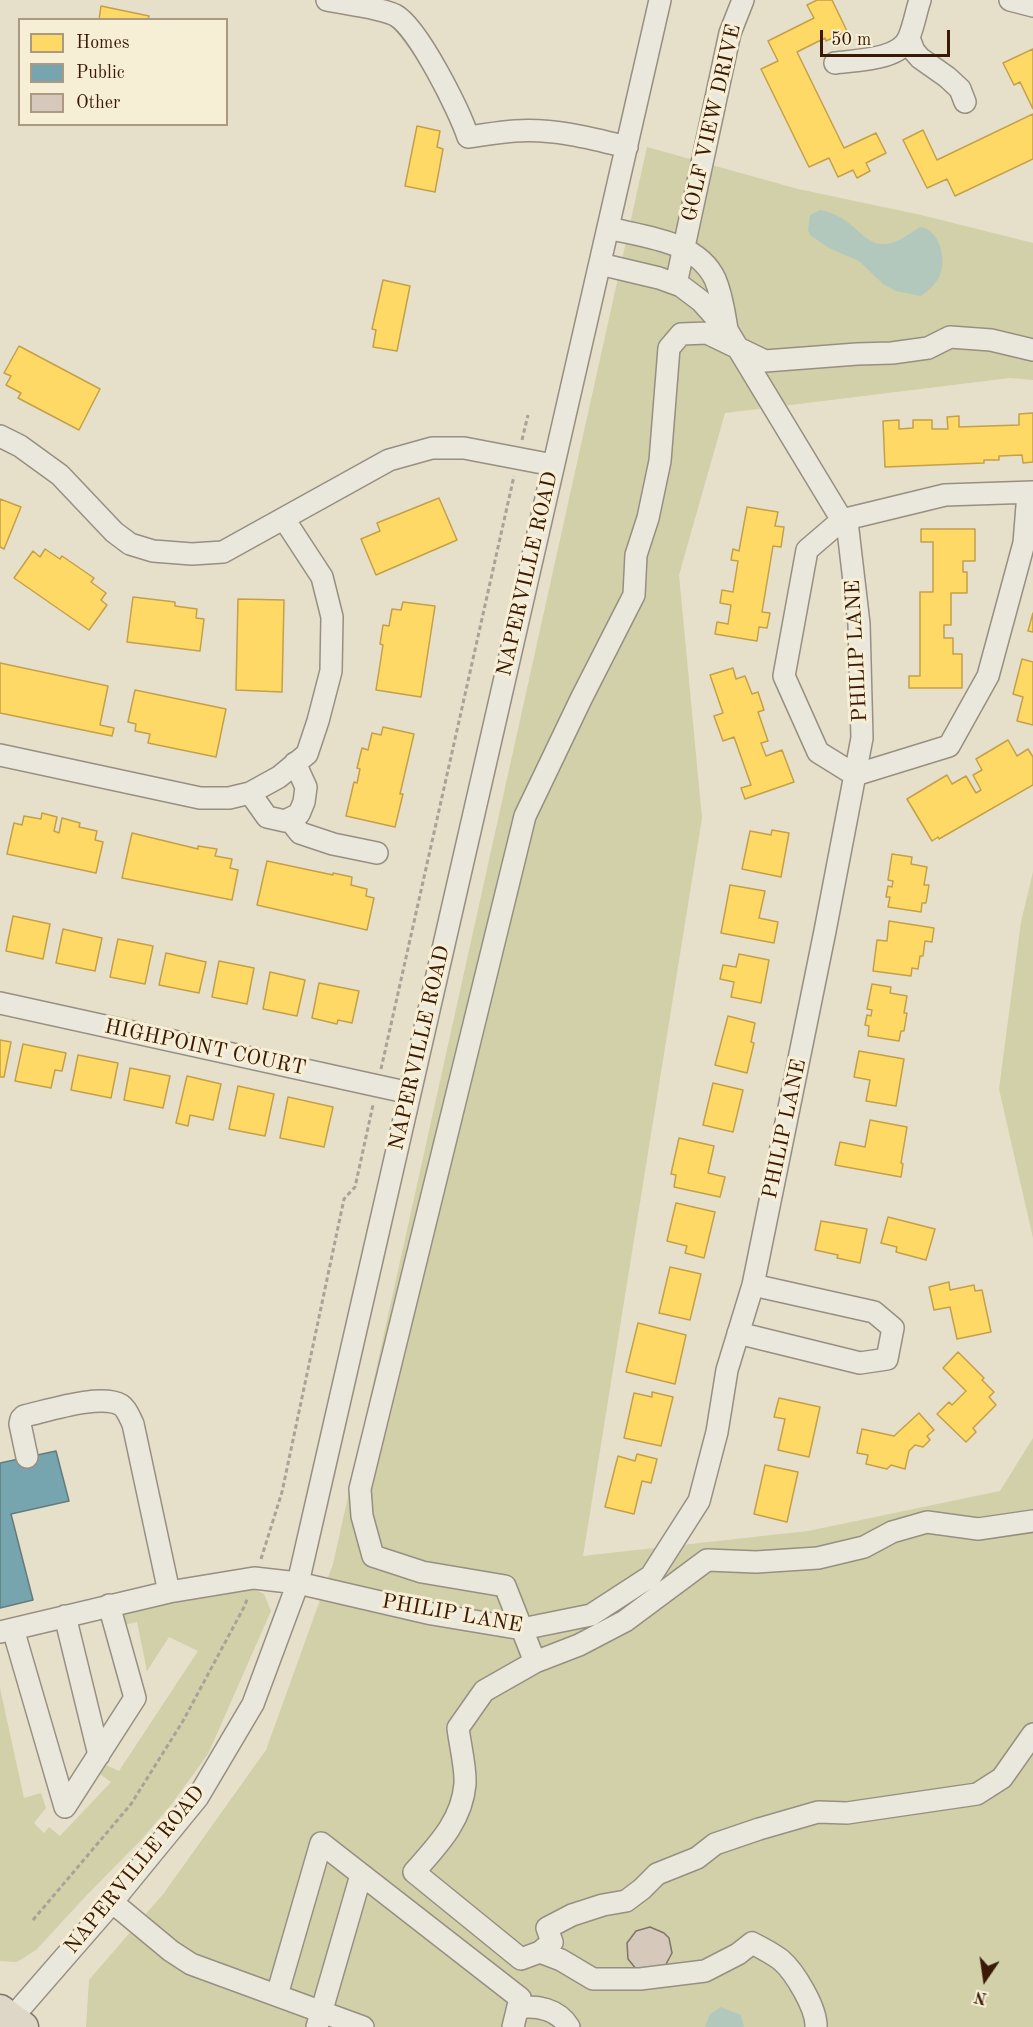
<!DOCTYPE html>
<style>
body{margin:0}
#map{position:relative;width:1033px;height:2027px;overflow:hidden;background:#e6dfca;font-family:"Old Standard TT",serif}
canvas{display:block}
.legend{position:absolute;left:18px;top:18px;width:210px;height:108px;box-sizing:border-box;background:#f6eed5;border:2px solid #ab9982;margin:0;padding:8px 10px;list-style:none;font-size:18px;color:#3a1a06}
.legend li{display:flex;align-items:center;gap:12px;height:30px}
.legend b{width:30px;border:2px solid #ab9982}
.north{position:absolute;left:955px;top:1949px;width:60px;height:60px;-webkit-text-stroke:4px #f6eed5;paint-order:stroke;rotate:193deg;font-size:16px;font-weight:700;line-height:24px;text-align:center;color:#3a1a06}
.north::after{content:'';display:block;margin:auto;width:21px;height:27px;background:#3a1a06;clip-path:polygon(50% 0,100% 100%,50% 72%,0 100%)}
.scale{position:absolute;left:820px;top:30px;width:130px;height:27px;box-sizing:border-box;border:3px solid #3a1a06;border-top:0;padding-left:8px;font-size:18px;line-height:21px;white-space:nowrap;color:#3a1a06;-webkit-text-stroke:4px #f6eed5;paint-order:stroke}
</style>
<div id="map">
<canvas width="1033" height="2027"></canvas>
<ul class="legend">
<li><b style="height:16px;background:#ffd966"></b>Homes</li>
<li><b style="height:16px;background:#76a5af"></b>Public</li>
<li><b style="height:16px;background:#d7c8bc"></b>Other</li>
</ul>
<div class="north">N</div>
<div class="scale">50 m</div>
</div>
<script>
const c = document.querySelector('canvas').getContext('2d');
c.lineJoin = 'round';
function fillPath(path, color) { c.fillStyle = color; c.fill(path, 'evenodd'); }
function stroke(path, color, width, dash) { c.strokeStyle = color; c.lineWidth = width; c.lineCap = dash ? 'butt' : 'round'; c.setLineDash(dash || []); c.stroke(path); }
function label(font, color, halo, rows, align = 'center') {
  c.font = font + ' "Old Standard TT",serif'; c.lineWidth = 6; c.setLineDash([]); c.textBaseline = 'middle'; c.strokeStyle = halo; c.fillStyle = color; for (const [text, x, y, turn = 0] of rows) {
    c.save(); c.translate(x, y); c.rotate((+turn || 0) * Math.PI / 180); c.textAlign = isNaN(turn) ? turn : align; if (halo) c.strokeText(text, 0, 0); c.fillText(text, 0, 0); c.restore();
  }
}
fillPath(new Path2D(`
 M647,147l151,42 123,26 112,28v137l-23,-2 -285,35 -46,162 23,243 -119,738 225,-25 192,-40 33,-53v589h-947l3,-47 75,-87 102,-143 67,-186z
 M1033,872v366l-34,-149 22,-167z
 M248,1586l16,8 7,17 -63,143 -37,51 -31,36 -54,55 -50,54 -19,12 -17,-1v-273l24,110 17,-5 5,15 -12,15 10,10 5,-6 11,9 51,-54 -11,-8 6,-9 13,6 79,-120 -29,-14 -22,34 -10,-49 -17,4 -3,-14z`), '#d1d0a9');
fillPath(new Path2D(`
 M820,210c10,2 18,5 26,11 12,8 23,25 40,23 12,-1 24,-11 34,-17 19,2 27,31 20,48 -4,9 -11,15 -19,21l-25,-5 -13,-7 -24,-23 -28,-12 -14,-9 -7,-5 -2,-5 2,-15z
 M721,2007l20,8 3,12h-39l5,-13z`), '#b2c8bd');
const homes = new Path2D(`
 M817,0h15l15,31 -21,10 -1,-3 -28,14 47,96 32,-15 10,20 -20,10 4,8 -13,7 -4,-8 -15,7 -9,-19 -20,9 -48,-98 17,-8 -10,-20 46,-23 -7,-13z
 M101,6l48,10 -1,4h-49z
 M1033,49v60l-13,-27 -6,3 -11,-22z
 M1033,114v45l-78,37 -8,-17 -20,9 -24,-48 20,-10 14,30z
 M417,126l23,5 -3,16 6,2 -8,43 -30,-6z
 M383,280l27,6 -13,65 -24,-4 3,-17 -4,-1z
 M19,346l81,43 -21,41 -61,-32 3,-5 -15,-8 5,-9 -7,-3z
 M1033,413v49l-10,1 -1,-8 -23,1v4h-15v3l-99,4 -2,-46 16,-1v9l14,-1v-8h19v9h16l-1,-12 12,-1v11l60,-2v-11z
 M439,498l18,42 -81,35 -15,-36 19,-8 -3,-8z
 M0,499l21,8 -17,42 -4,-2z
 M747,507l31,5 -3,14 9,1 -3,20 -8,-1 -11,66 8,1 -3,15 -8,-1 -2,14 -42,-7 2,-12 11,2 3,-19 -11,-2 2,-13 11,2 5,-31 -7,-1 2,-11 6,2z
 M921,529h54v32h-12v11h4v21h-16v32h-7v13h9v16h9v34h-53v-12h11v-84h13v-50h-12z
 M45,549l15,10 2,-3 32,22 -3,4 15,11 -5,7 6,5 -18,25 -75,-52 19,-27 7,6z
 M133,597l42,5v4l22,3 -1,9 8,1 -4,32 -73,-9z
 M238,599l46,1 -2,92 -46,-2z
 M403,602l32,4 -14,91 -45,-7 7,-45 -3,-1 3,-19 6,1 3,-17 9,1z
 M1033,613v19l-5,-1z
 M1022,659l11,3v63l-16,-4 6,-24 -10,-3z
 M0,663l108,23 -8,39 14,3 -2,8 -112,-23z
 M733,668l3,11 9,-3 7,18 6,-2 6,18 -6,2 10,29 -7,2 5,13 16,-6 12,32 -49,17 -4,-11 10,-3 -17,-48 -11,4 -9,-25 9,-3 -13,-38z
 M135,690l91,19 -10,48 -68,-14 2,-9 -15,-3 1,-7 -8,-2z
 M383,727l31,7 -14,60h3l-8,33 -49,-11 8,-34 3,1 3,-14 -3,-1 5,-20 6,2 4,-17 9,2z
 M1008,740l9,16 11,-7 5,8v28l-94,54 -1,-2 -6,4 -25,-42 40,-24 5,9 14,-8 10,17 5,-3 -8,-15 9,-5 -6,-11z
 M42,813l15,4 -3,14 5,2 3,-15 18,5 -1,4 18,4 -2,9 8,2 -7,31 -89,-19 7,-31 8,2 2,-9 17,3z
 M772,830l17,3 -8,44 -39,-8 8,-38 21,4z
 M132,833l66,16v-3l19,3 -2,7 17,3 -2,9 8,2 -6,30 -110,-22z
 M892,854l20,3 -1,7 16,3 -3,18h5l-3,18h-4l-1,9 -33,-5 2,-10h-4l2,-11 4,1 1,-6 -5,-1z
 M267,861l66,14v-2l19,4 -1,8 16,4 -1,7 8,2 -7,32 -110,-25z
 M730,885l35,6 -6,27 19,4 -4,21 -53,-10z
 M13,916l37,8 -7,35 -37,-8z
 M889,921l45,7 -2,14 -7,-1 -2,15h-3l-2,13 -6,-1 -1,8 -38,-5 4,-31 10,1z
 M63,929l39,9 -7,33 -39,-8z
 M118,939l35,7 -8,38 -35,-7z
 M166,953l40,9 -7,31 -40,-8z
 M739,954l30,6 -8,43 -30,-6 3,-15 -14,-3 3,-14 13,2z
 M219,961l35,7 -7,36 -35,-7z
 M270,972l35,8 -8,36 -34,-7z
 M319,983l40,8 -7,32 -14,-3 -1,4 -25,-6z
 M872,984l19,3 -1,6 17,3 -3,17h3l-3,18h-3l-2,10 -31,-5 1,-10 -4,-1 2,-10 4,1 1,-6 -5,-1z
 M728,1016l27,7 -4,19 3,1 -7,30 -32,-8z
 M0,1040l11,2 -7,35h-4z
 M23,1044l43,9 -4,18 -7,-1 -4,18 -36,-7z
 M859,1051l45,8 -8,47 -30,-5 4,-21 -16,-3z
 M78,1055l40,8 -7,35 -40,-8z
 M130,1068l40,8 -7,32 -39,-8z
 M187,1076l34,8 -8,36 -23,-5 -2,11 -12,-3z
 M713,1083l30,7 -10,42 -30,-7z
 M238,1086l36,8 -9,42 -36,-7z
 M288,1097l45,10 -9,40 -44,-9z
 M870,1120l37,7 -6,36 2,1 -2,13 -66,-12 5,-23 25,5z
 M679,1138l35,8 -6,27 17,4 -5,20 -46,-10 2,-12 -5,-1z
 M676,1203l39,9 -11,46 -19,-5 2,-7 -20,-5z
 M888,1217l47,12 -9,31 -30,-8 1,-5 -16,-4z
 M821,1221l46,8 -7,34 -23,-5 1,-3 -23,-5z
 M670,1267l31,7 -11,46 -31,-7z
 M949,1282l1,8 24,-5 1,6 7,-1 9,42 -34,7 -7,-32 -16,3 -5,-23z
 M638,1323l48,12 -11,49 -49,-12z
 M958,1352l26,26 -2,2 12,12 -5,5 7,8 -23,23 3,4 -10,10 -29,-28 12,-12 3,3 14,-14 -23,-23z
 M652,1392l21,5 -12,49 -37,-8 10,-45 18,4z
 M779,1398l41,9 -11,50 -31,-7 7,-31 -11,-2z
 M919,1413l15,17 -7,6 3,4 -7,7 -8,-2 -6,6 -4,18 -14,-4 -4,4 -21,-5 2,-9 -11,-2 5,-24 32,7z
 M637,1454l20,5 -6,24 -9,-2 -8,33 -29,-7 13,-51 17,5z
 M765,1465l33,7 -11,50 -33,-8z`);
fillPath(homes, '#ffd966');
stroke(homes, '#c4a049', 1.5);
const public = new Path2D(`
 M56,1451l13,50 -58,13 22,86 -33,8v-145z`);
fillPath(public, '#76a5af');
stroke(public, '#647b7c', 1.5);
const building = new Path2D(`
 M650,1927l14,6 5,5 3,15 -7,13 -28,4 -9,-11 -1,-16 9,-12z`);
fillPath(building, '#d7c8bc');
stroke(building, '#7e7568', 1.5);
const minor = new Path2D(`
 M327,0c18,4 51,7 68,15 23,12 65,97 73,122 16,-2 31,-5 47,-6 37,-3 76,7 112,16
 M1010,0l23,6
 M909,38l5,13 6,7 27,19 13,12 5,13
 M835,63c21,-3 66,-3 74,-26 5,-12 7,-25 11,-37
 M608,228c37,9 89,13 107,51 7,16 9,33 12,50
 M676,284l54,-251 13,-33
 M0,436l20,10 40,29 54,57 16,12 23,7 39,3 31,-2 166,-92 43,-12h32l89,17
 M1028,493l-4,50 -36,133 -39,70 -94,29 -37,-23 -34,-76 23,-126 35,-30 103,-25 88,-3
 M0,755l200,43h29l21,-5 29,-16 28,-23 11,-33 13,-50 1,-54 -10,-40 -38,-58
 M250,793l17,24 18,4 14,-7 5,-12 2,-15 -11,-24
 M289,819l11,14 33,11 44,9
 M0,1003l410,90
 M738,1333l122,30 27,-4 6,-31 -19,-16 -121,-27
 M27,1457l-7,-33 1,-5 3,-3c23,-5 77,-23 97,-11 6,4 9,13 12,19l36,168
 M65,1616l34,139
 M13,1629l52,178 70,-109 -26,-93
 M0,1632l169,-40 85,-14 44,5 134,31 90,15 69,-14 60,-39 48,-75 18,-69 10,-62 26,-85 72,-354 37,-193 -3,-114 -11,-94 -121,-200 -26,-29 -20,-15 -22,-8 -59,-14
 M535,1662l44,-17 46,-24 82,-61 49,2 62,-4 46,-11 28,-15 35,-10 51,7 55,-8
 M112,1902l59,49 20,13 172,63
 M540,1952l12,-10 -5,-14 25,-13 31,-10 23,-4 16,-12 15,-15 40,-16 18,-14 44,-15 59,-17 29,1 130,-19 25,-16 31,-44
 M277,1995l44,-152 199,155 -7,29
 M518,2008c19,-3 40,1 51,19
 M4,2027l100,-115 94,-115 55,-93 45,-121 362,-1583
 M317,2027l44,-152
 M816,2027c1,-18 -21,-55 -35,-67 -8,-6 -19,-12 -29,-17l-14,11 -33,17 -65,8h-47l-32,-19 -21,-8 -19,7 -107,-87c23,-26 48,-51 51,-88 1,-16 -5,-39 -7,-56l26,-37 51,-29 -30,-76 -83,-14 -49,-16 -11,-40 -2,-27 165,-673 56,-117 53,-104 2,-40 12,-37 12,-57 9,-113 12,-14 26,-1 58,28 92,-7 35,-1 36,-5 22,-11 41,3 42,10`);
const highway = new Path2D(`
 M0,2010l23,17`);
stroke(minor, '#978f81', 24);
stroke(highway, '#7e7568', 33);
stroke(new Path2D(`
 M522,440l6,-25
 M381,1069l133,-593
 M261,1559l21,-67 62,-293 11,-12 18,-82
 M33,1920l98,-116 52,-83 61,-114 4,-10`), '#a9a298', 3, [4.5, 3]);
stroke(minor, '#eae7dd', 21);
stroke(highway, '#ded6c7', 30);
label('21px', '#3a1a06', '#f6eed5', [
 ["GOLF VIEW DRIVE",712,123,-77],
 ["NAPERVILLE ROAD",528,574,-77],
 ["PHILIP LANE",857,651,-93],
 ["HIGHPOINT COURT",205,1048,12],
 ["NAPERVILLE ROAD",420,1048,-77],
 ["PHILIP LANE",785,1129,-78],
 ["PHILIP LANE",452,1614,10],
 ["NAPERVILLE ROAD",135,1870,-51]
]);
</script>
